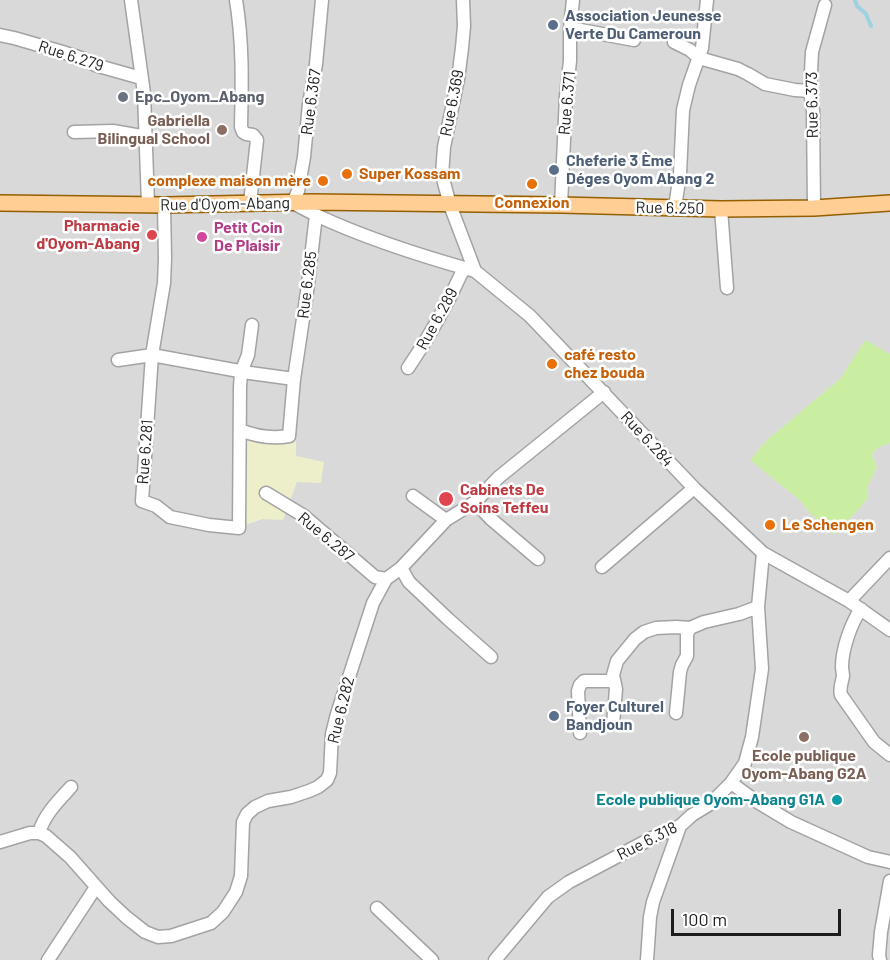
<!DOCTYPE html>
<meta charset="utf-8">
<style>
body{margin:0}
#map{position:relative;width:890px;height:960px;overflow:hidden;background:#eee9e0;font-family:Barlow,sans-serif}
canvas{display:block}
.scale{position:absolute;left:671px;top:909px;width:170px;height:27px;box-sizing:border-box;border:3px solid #1c1c1c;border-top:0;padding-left:8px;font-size:18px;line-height:21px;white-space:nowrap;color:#1c1c1c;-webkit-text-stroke:4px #fff;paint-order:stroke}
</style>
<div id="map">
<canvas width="890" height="960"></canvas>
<div class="scale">100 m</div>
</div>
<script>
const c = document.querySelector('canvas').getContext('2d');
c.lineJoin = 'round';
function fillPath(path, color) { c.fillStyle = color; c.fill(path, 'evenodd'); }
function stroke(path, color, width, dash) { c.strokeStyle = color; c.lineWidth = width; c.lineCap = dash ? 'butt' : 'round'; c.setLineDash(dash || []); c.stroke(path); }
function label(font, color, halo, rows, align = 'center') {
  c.font = font + ' Barlow,sans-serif'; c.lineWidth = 5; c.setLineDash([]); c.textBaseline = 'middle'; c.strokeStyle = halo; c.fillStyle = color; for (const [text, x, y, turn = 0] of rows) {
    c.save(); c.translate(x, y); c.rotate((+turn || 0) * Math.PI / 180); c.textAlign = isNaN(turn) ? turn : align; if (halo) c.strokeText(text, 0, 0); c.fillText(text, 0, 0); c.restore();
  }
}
fillPath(new Path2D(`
 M0,0h890v354l-25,-13 -25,38 -74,62 -16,19 51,41 6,9 26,24 27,-26 7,-9 1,-14 9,-18 -5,-13 7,-7 11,-4v517h-890zM296,456l1,25 -14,38h-21l-19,7z`), '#dad9d9');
fillPath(new Path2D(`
 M243,438l53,2v16l28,6 -3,21 -24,-1 -14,38 -21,-1 -20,7z`), '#edefca');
fillPath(new Path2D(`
 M865,340l25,14v89l-11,4 -7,7 5,13 -9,18 -1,14 -7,9 -27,27 -26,-25 -6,-9 -51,-41 16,-19 74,-62z`), '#c9eda1');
stroke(new Path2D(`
 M855,0l2,6 9,8 5,12`), '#9dd2e0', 4);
const minor = new Path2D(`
 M131,0l13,93 4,111
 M236,0c7,42 6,85 5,127l2,5 3,2 7,1 4,5 -7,63
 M463,0l1,26 -2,22 -4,31 -14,68 -2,28 8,30 25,66 55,45 164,172 69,65 86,48 41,29
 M570,28l64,12
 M0,35l14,3 45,13 25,8 11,6 46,13
 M674,42l16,8 9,8 39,11 10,5 17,10 30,6 15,1
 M74,132l39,-1 34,6
 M164,205l1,54 -1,24 -12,72 -10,146 14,5 14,11 39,8 30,3 1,-141 1,-15 7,-17 4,-30
 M561,205l5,-109 4,-35v-33l3,-28
 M675,207l5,-33 3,-64 6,-25 13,-37 5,-48
 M814,208l-1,-97 -3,-20 2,-39 13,-47
 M721,209l6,79
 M316,215c51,24 105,41 159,56
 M118,360l34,-5 98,18 44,6 13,-87 9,-77 -23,-12 5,-12 6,-34 5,-53 7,-40 6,-64
 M408,368c22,-32 40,-65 56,-100
 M240,430c15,6 32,9 49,6l5,-57
 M266,493l38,23 71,61 11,2
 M413,496l33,24
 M475,502l16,17 47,40
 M602,567l92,-79
 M401,568l8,14 39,37 43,38
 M849,601l41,-43
 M861,609c-10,14 -19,40 -19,58 0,3 1,6 1,9 -1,7 -4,12 -2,19l33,47 16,13
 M676,713l4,-41 2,-7 5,-9v-22l3,-6
 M613,724l3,-35 -3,-14 4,-14 18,-22 9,-7 12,-4 20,-1 14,1 14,-6 35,-8 19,-7
 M580,733l-2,-42 2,-6 4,-4h30
 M731,783l25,18 35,21 77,35 22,5
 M39,833c5,-18 19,-32 32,-46
 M0,842l30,-9h9l7,3 24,21 39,44 17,16 19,15 13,5 13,-1 40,-13 12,-11 13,-20 5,-16 2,-54 4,-8 8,-7 13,-6 23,-4 18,-6 9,-4 9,-7 3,-7 2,-39 5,-20 36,-111 13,-24 15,-11 45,-48 29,-18 24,-25 105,-85
 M377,908l55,52
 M48,960l48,-73
 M495,960l53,-63 21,-15 83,-44 28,-12 12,-11 18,-11 21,-21 14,-20 7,-26 10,-68 -4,-62 5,-54
 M647,960l3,-43 3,-15 27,-76
 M880,960l-1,-5 2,-23 9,-51`);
const major = new Path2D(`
 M0,203l164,2 148,-3 249,3 160,4 93,-1 76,-5`);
stroke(minor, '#a3a3a3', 15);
stroke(major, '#945f00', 18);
stroke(minor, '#fff', 12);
stroke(major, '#ffce95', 15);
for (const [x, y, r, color] of [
 [553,25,6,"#5c6f8a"],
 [123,97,6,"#6b7280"],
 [222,130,6,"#8d6e63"],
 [554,170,6,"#5c6f8a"],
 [347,174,6,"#e8710a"],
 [323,181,6,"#e8710a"],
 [532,184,6,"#e8710a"],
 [152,235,6,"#e0444e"],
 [202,237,6,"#d1479c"],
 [552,364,6,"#e8710a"],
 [446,499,8,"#e0444e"],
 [770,525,6,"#e8710a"],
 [554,716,6,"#5c6f8a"],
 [804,737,6,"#8d6e63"],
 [837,800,6,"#0f9aa8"]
]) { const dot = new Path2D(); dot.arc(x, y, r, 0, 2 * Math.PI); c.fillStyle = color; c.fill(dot); stroke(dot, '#fff', 2); }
label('bold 16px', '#4e5e75', '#fff', [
 ["Association Jeunesse",565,16],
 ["Verte Du Cameroun",565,34],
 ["Cheferie 3 Ème",566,161],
 ["Déges Oyom Abang 2",566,179],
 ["Foyer Culturel",566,707],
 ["Bandjoun",566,725]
], 'left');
label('16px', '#1c1c1c', '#fff', [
 ["Rue 6.279",71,56,18],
 ["Rue 6.367",311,102,-82],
 ["Rue 6.369",452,103,-79],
 ["Rue 6.371",567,103,-85],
 ["Rue 6.373",812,105,-91],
 ["Rue d'Oyom-Abang",225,204,-1],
 ["Rue 6.250",670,208,1],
 ["Rue 6.285",307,285,-83],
 ["Rue 6.289",437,319,-61],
 ["Rue 6.284",647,439,47],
 ["Rue 6.281",145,452,-86],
 ["Rue 6.287",326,537,40],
 ["Rue 6.282",341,710,-76],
 ["Rue 6.318",647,841,-27]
]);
label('bold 16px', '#5b616d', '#fff', [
 ["Epc_Oyom_Abang",135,97]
], 'left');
label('bold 16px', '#785e54', '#fff', [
 ["Gabriella",210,121],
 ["Bilingual School",210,139],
 ["Ecole publique",804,756,"center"],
 ["Oyom-Abang G2A",804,774,"center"]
], 'right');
label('bold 16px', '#c56008', '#fff', [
 ["Super Kossam",359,174],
 ["complexe maison mère",311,181,"right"],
 ["Connexion",532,203,"center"],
 ["café resto",564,355],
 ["chez bouda",564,373],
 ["Le Schengen",782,525]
], 'left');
label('bold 16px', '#be3a42', '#fff', [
 ["Pharmacie",140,226],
 ["d'Oyom-Abang",140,244],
 ["Cabinets De",460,490,"left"],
 ["Soins Teffeu",460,508,"left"]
], 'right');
label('bold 16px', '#b23c85', '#fff', [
 ["Petit Coin",214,228],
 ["De Plaisir",214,246]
], 'left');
label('bold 16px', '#0d838f', '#fff', [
 ["Ecole publique Oyom-Abang G1A",825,800]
], 'right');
</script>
